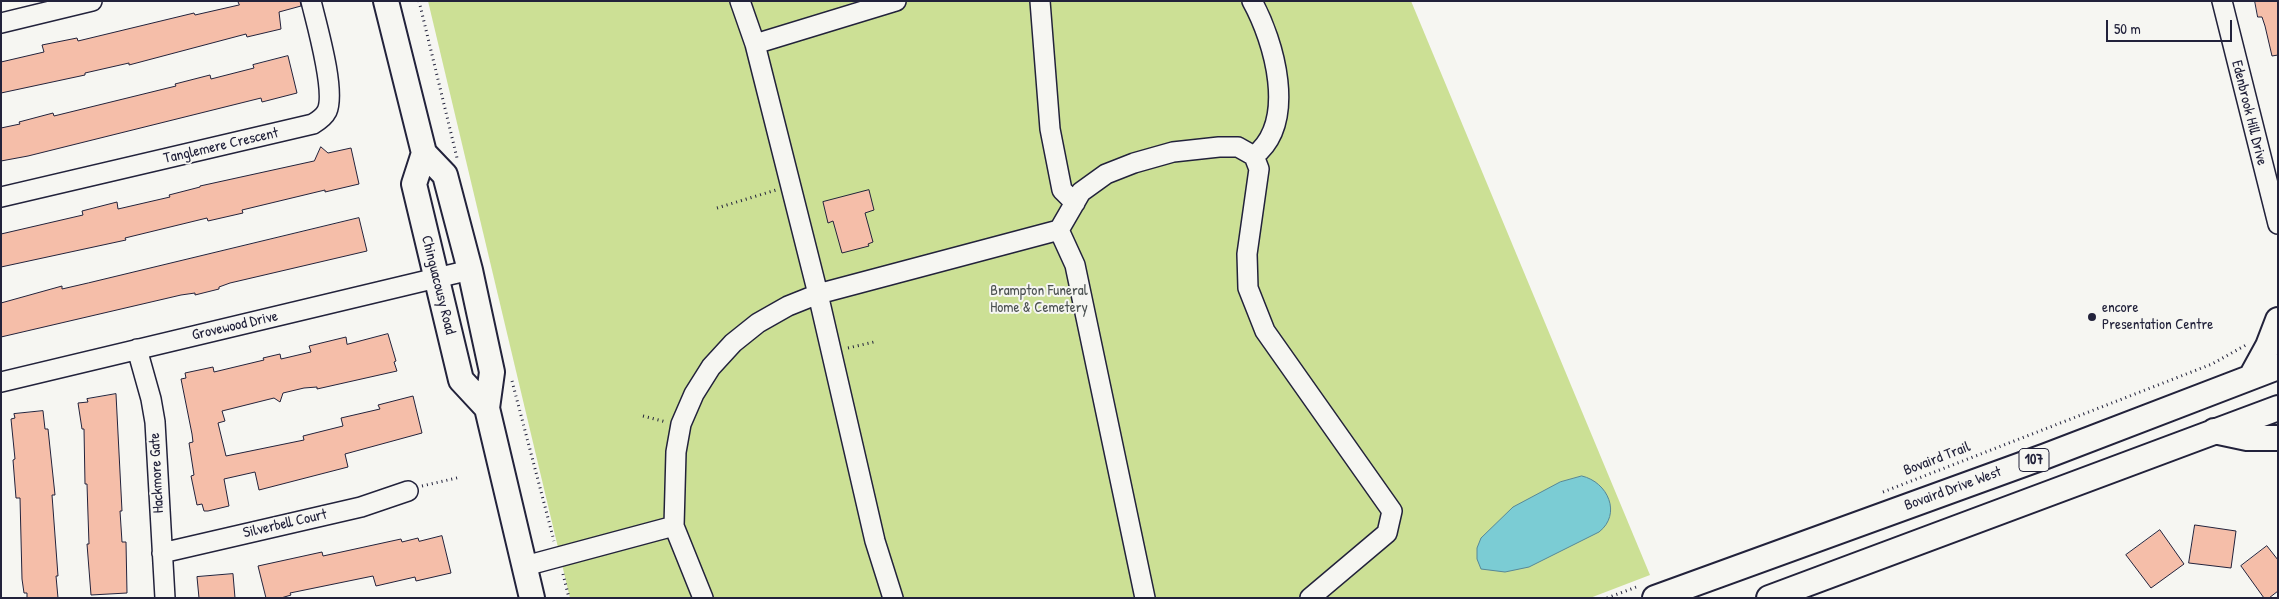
<!DOCTYPE html>
<style>
body{margin:0}
#map{position:relative;width:2279px;height:599px;overflow:hidden;background:#f6f6f2;font-family:"Patrick Hand",sans-serif}
canvas{display:block}
.frame{position:absolute;inset:0;border:2px solid #22223b;pointer-events:none}
.scale{position:absolute;left:2106px;top:20px;width:126px;height:22px;box-sizing:border-box;border:2px solid #22223b;border-top:0;padding-left:6px;font-size:15px;line-height:18px;white-space:nowrap;color:#22223b;-webkit-text-stroke:4px #f6f6f2;paint-order:stroke}
</style>
<div id="map">
<canvas width="2279" height="599"></canvas>
<div class="frame"></div>
<div class="scale">50 m</div>
</div>
<script>
const c = document.querySelector('canvas').getContext('2d');
c.lineJoin = 'round';
function fillPath(path, color) { c.fillStyle = color; c.fill(path, 'evenodd'); }
function stroke(path, color, width, dash) { c.strokeStyle = color; c.lineWidth = width; c.lineCap = dash ? 'butt' : 'round'; c.setLineDash(dash || []); c.stroke(path); }
function label(font, color, halo, rows, align = 'center') {
  c.font = font + ' "Patrick Hand",sans-serif'; c.lineWidth = 4; c.setLineDash([]); c.textBaseline = 'middle'; c.strokeStyle = halo; c.fillStyle = color; for (const [text, x, y, turn = 0] of rows) {
    c.save(); c.translate(x, y); c.rotate((+turn || 0) * Math.PI / 180); c.textAlign = isNaN(turn) ? turn : align; if (halo) c.strokeText(text, 0, 0); c.fillText(text, 0, 0); c.restore();
  }
}
fillPath(new Path2D(`
 M428,1h983l239,574 -60,23h-1020z`), '#cce095');
const water = new Path2D(`
 M1582,476c26,6 40,38 17,56l-70,35 -24,5 -24,-3 -4,-10v-11l4,-10 32,-31 47,-25z`);
fillPath(water, '#7bccd4');
stroke(water, '#578897', 1);
const building = new Path2D(`
 M238,1h62l1,5 -22,6 2,17 -34,8 -1,-3 -117,31v-2l-44,10v2l-84,18v-31l43,-10 -2,-7 35,-7 1,3 116,-28 1,2 44,-10z
 M2255,1h23v54l-6,1 -7,-30 -3,-9h-4z
 M288,56l9,37 -35,9 -1,-4 -233,58 -27,5v-33l19,-4 -1,-2 34,-9 1,3 122,-30 -1,-2 35,-9 1,4 43,-11 -1,-3z
 M321,147l7,6 23,-5 8,36 -34,8v-2l-83,20 1,3 -35,8 -1,-3 -82,20 1,2 -125,27v-33l82,-19 -1,-4 35,-9 1,7 52,-12 -1,-2 31,-8v-1l114,-25z
 M869,190l5,20 -9,3 8,29 -5,2 1,2 -27,7 -9,-32 -5,2 -5,-21z
 M359,218l8,33 -137,32 -11,4v2l-24,6v-2l-14,2 -180,42v-34l61,-17v3l26,-6z
 M388,334l8,27 -2,1 3,9 -80,18v-2l-13,1 -21,5 -3,9 -6,-4 -52,13 3,10 -7,2 8,33 78,-16 -1,-4 40,-10 -2,-8 39,-9 -2,-4 35,-9 9,37 -77,21 3,13 -89,23 -4,-18 -31,7 5,27 -21,5h-4l-2,-7 -5,1 -6,-29 3,-1 -5,-32 4,-1 -1,-8 -11,-55 5,-1 -1,-5 28,-6 1,5 50,-12 -1,-2 17,-4 1,5 30,-7 -2,-6 37,-9 1,7z
 M116,394l6,117h-2l2,31h4l1,51 -36,2 -4,-51h2l-1,-29 -1,-31h-2l-1,-55h-2l-4,-26 10,-1 -1,-3z
 M43,411l2,18h3l7,66h-3l6,81h-2l2,22h-31v-5h-3l-2,-14 -2,-81h-4l-3,-38 2,-1 -4,-40 4,-1 -1,-4z
 M2195,525l41,6 -5,37 -42,-5z
 M2160,530l24,34 -33,24 -25,-33z
 M442,536l9,37 -35,8 -1,-4 -39,9 -3,-10 -83,17 1,2 -10,3h-15l-8,-32 64,-14 1,4 78,-17 1,3 16,-4 1,3z
 M2267,546l11,14v31l-9,7h-5l-23,-32z
 M233,574l2,24h-36l-2,-21z`);
fillPath(building, '#f5bea9');
stroke(building, '#22223b', 1);
const minor = new Path2D(`
 M740,1l15,43
 M1040,1l10,128 12,61 13,13
 M1252,1c22,40 46,121 2,155
 M2222,1l56,223
 M1,23l91,-22
 M1,197l312,-73c5,-3 11,-7 14,-13 9,-20 -10,-85 -16,-110
 M1059,230l16,35 70,333
 M137,349l14,50 4,23 10,176
 M1,382l469,-112
 M162,553l199,-46 47,-16
 M525,566l149,-40
 M703,598l-29,-72 2,-74 5,-28 13,-30 17,-27 22,-24 25,-20 30,-17 30,-12 241,-64 22,-38 25,-18 28,-11 39,-11 46,-5h19l16,9 5,13 -12,85 1,34 17,43 127,180 -5,22 -77,65
 M893,598l-18,-57 -57,-247 -63,-250 141,-43`);
const major = new Path2D(`
 M386,1l38,152 21,22 25,95 22,102 -5,36 45,190
 M424,153l-10,31 47,196 26,28
 M2251,377l17,-31 10,-26
 M2214,431l33,7h31
 M1655,598l391,-142 232,-89
 M1769,598l509,-190`);
stroke(minor, '#22223b', 22);
stroke(major, '#22223b', 28);
stroke(new Path2D(`
 M419,1l38,157
 M717,208l59,-18
 M848,348l26,-6
 M512,381l42,160
 M643,416l23,6
 M422,486l39,-9
 M1883,492l329,-128 34,-19
 M563,574l6,24
 M1607,598l32,-12`), '#22223b', 3, [1, 4]);
stroke(minor, '#f6f6f2', 19);
stroke(major, '#f6f6f2', 24);
for (const [x, y, r, color] of [
 [2092,317,5,"#22223b"]
]) { const dot = new Path2D(); dot.arc(x, y, r, 0, 2 * Math.PI); c.fillStyle = color; c.fill(dot); stroke(dot, '#f6f6f2', 2); }
for (const [x, y, w] of [
 [2034,460,30]
]) { const box = new Path2D(); box.roundRect(x - w / 2, y - 11.5, w, 23, 4); c.fillStyle = '#f6f6f2'; c.fill(box); stroke(box, '#22223b', 1); }
label('bold 14px', '#22223b', null, [
 ["107",2034,460]
]);
label('15px', '#22223b', '#f6f6f2', [
 ["Edenbrook Hill Drive",2249,113,76],
 ["Tanglemere Crescent",221,146,-13],
 ["Chinguacousy Road",438,285,76],
 ["Grovewood Drive",235,326,-13],
 ["Bovaird Trail",1937,459,-21],
 ["Hackmore Gate",157,473,-93],
 ["Bovaird Drive West",1953,489,-20],
 ["Silverbell Court",285,524,-13]
]);
label('15px', '#4c5252', '#f6f6f2', [
 ["Brampton Funeral",1039,291],
 ["Home & Cemetery",1039,308]
]);
label('15px', '#22223b', '#f6f6f2', [
 ["encore",2102,308],
 ["Presentation Centre",2102,325]
], 'left');
</script>
